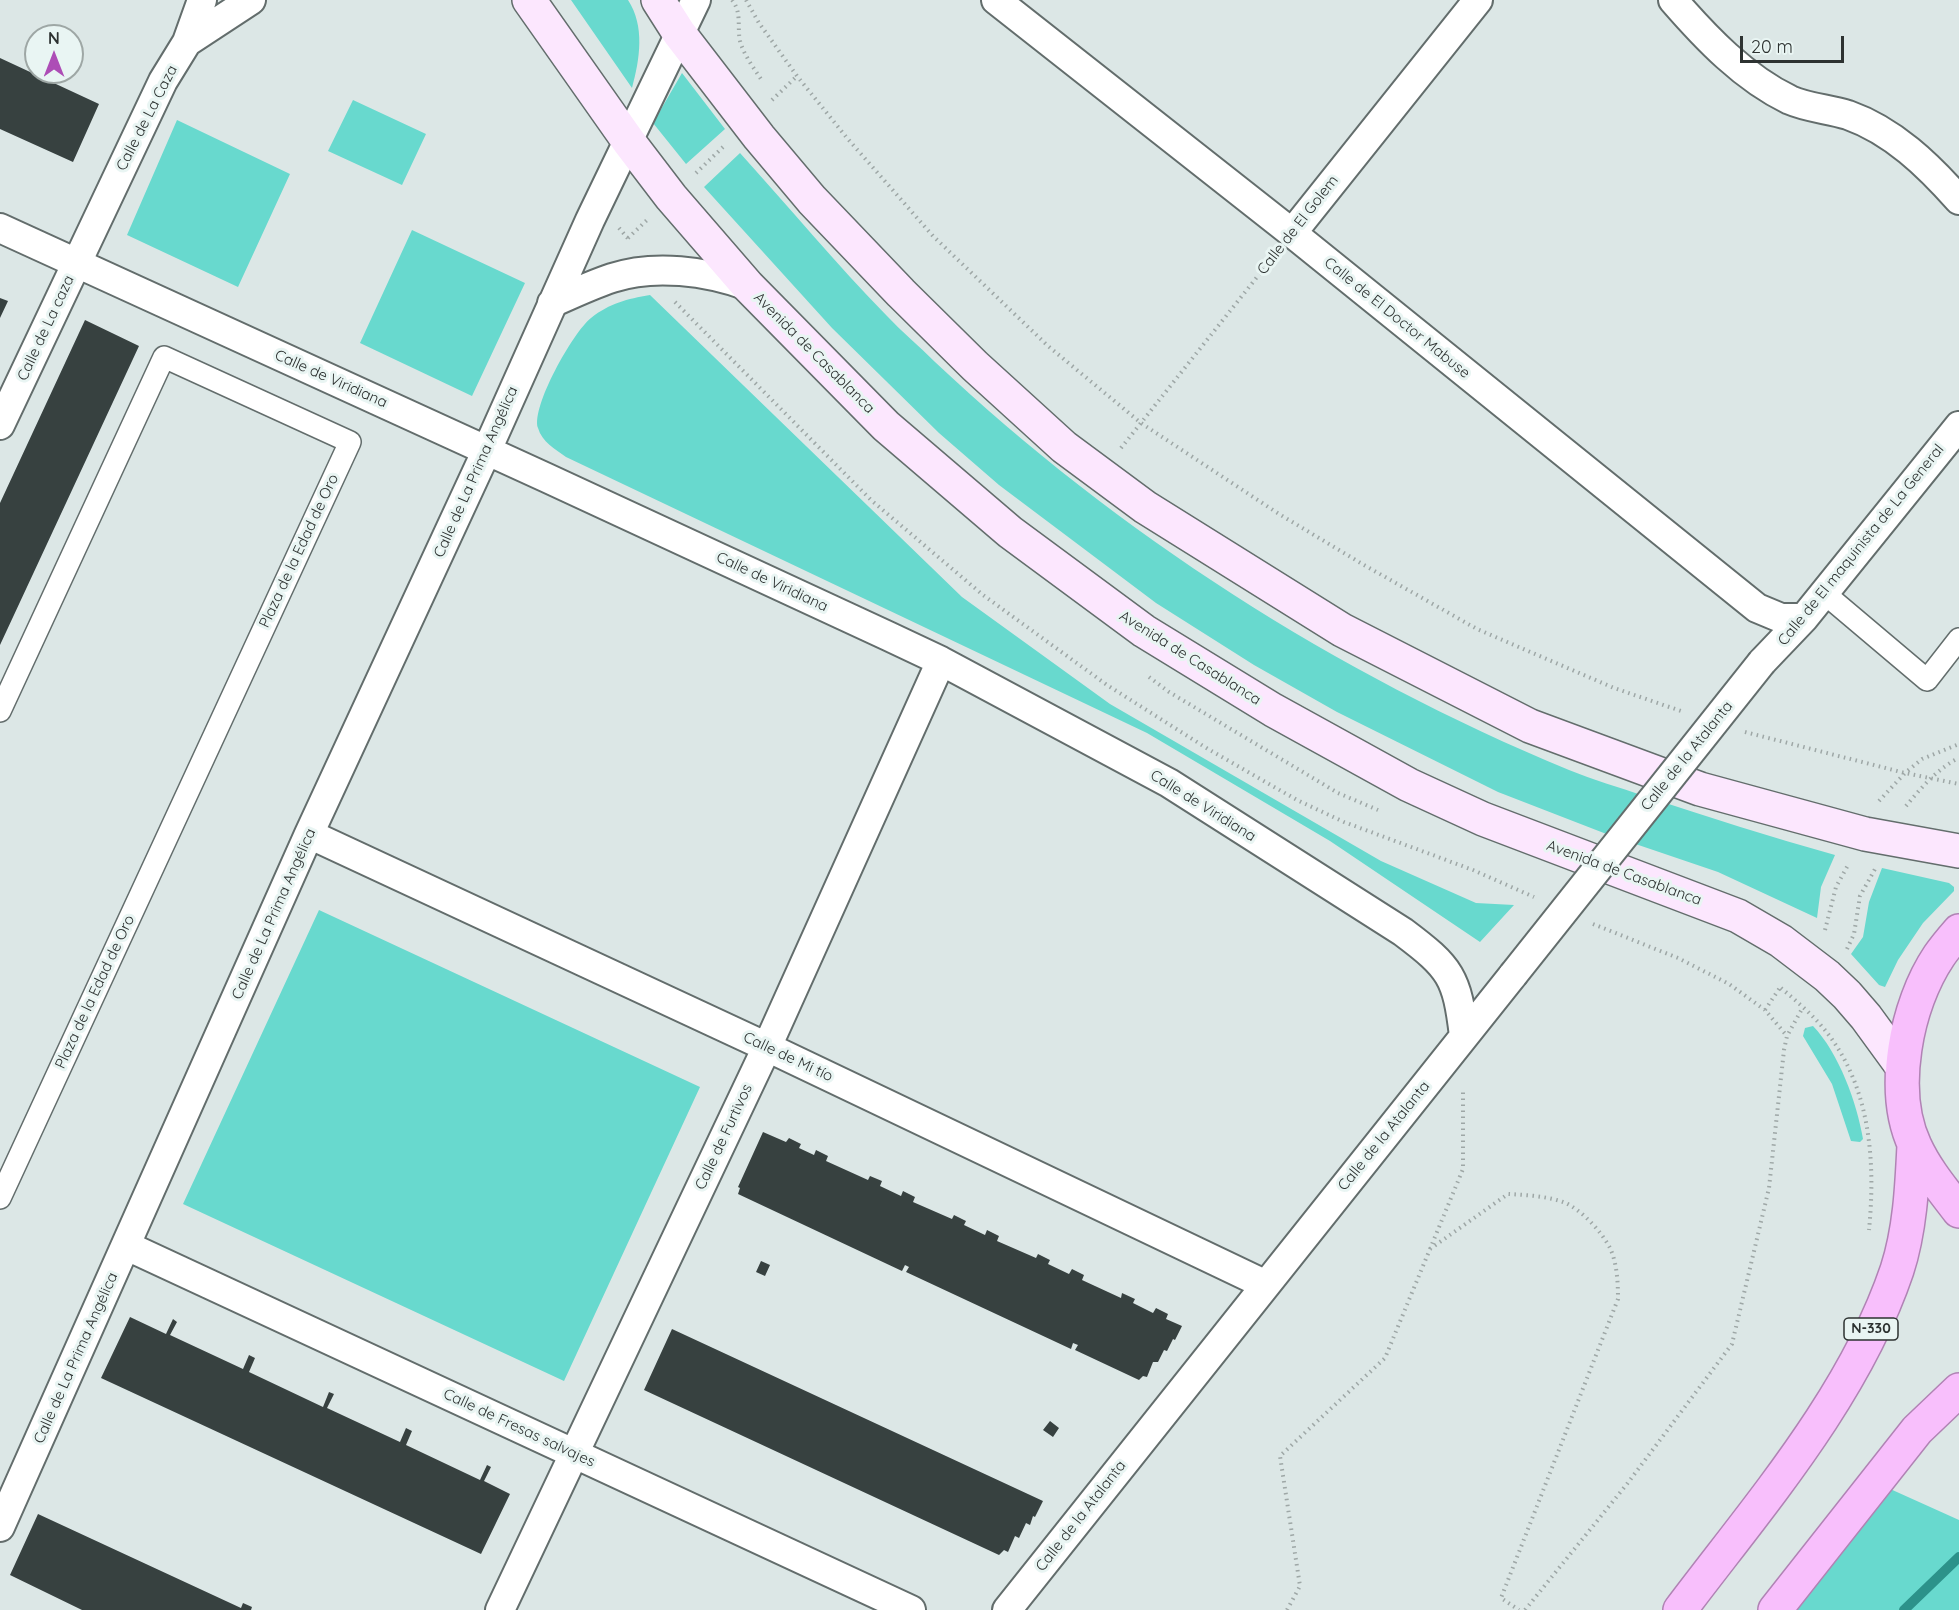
<!DOCTYPE html>
<meta charset="utf-8">
<style>
body{margin:0}
#map{position:relative;width:1959px;height:1610px;overflow:hidden;background:#dce7e6;font-family:Quicksand,sans-serif}
canvas{display:block}
.north{position:absolute;left:24px;top:24px;width:60px;height:60px;box-sizing:border-box;background:#e9f5f3;border:2px solid #9ea7a5;border-radius:50%;rotate:0deg;font-size:16px;font-weight:700;line-height:24px;text-align:center;color:#2d3231}
.north::after{content:'';display:block;margin:auto;width:21px;height:27px;background:#ad4db6;clip-path:polygon(50% 0,100% 100%,50% 72%,0 100%)}
.scale{position:absolute;left:1740px;top:36px;width:104px;height:27px;box-sizing:border-box;border:3px solid #2d3231;border-top:0;padding-left:8px;font-size:18px;line-height:21px;white-space:nowrap;color:#2d3231;-webkit-text-stroke:4px #e9f5f3;paint-order:stroke}
</style>
<div id="map">
<canvas width="1959" height="1610"></canvas>
<div class="north">N</div>
<div class="scale">20 m</div>
</div>
<script>
const c = document.querySelector('canvas').getContext('2d');
c.lineJoin = 'round';
function fillPath(path, color) { c.fillStyle = color; c.fill(path, 'evenodd'); }
function stroke(path, color, width, dash) { c.strokeStyle = color; c.lineWidth = width; c.lineCap = dash ? 'butt' : 'round'; c.setLineDash(dash || []); c.stroke(path); }
function label(font, color, halo, rows, align = 'center') {
  c.font = font + ' Quicksand,sans-serif'; c.lineWidth = 6; c.setLineDash([]); c.textBaseline = 'middle'; c.strokeStyle = halo; c.fillStyle = color; for (const [text, x, y, turn = 0] of rows) {
    c.save(); c.translate(x, y); c.rotate((+turn || 0) * Math.PI / 180); c.textAlign = isNaN(turn) ? turn : align; if (halo) c.strokeText(text, 0, 0); c.fillText(text, 0, 0); c.restore();
  }
}
fillPath(new Path2D(`
 M571,0h57c17,26 12,59 4,88z
 M682,73l43,56 -39,35 -33,-41z
 M353,100l73,34 -24,51 -74,-34z
 M177,120l113,54 -52,113 -111,-52z
 M740,153c49,54 96,111 147,163 15,16 32,30 48,46 184,173 400,311 634,408 24,10 50,17 75,26 64,21 127,41 191,59l-14,32 -4,31 -99,-46 -109,-37 -111,-43 -161,-80 -83,-47 -98,-62 -157,-118 -60,-52 -107,-105 -128,-141z
 M412,230l113,53 -53,113 -112,-53z
 M650,295l312,302 148,107 271,157 95,42 38,2 -34,37 -150,-101 -183,-108 -581,-276c-11,-8 -24,-15 -28,-29 -7,-21 35,-96 53,-110 19,-15 36,-19 59,-23z
 M1882,868l67,15 5,4v4l-31,32 -25,37 -13,27 -6,-2 -28,-31 12,-17 6,-35z
 M319,910l381,177 -136,294 -381,-177z
 M1813,1026c26,27 44,77 50,113l-3,3 -9,-1 -19,-57 -29,-48 2,-8z
 M1888,1488l71,32v90h-165z`), '#68d9ce');
stroke(new Path2D(`
 M1904,1610l55,-53`), '#2c928a', 10);
fillPath(new Path2D(`
 M0,58l99,46 -26,58 -73,-33z
 M0,298l8,3 -8,17z
 M85,320l54,26 -139,299v-142z
 M763,1132l23,10 3,-4 12,6 -2,4 15,7 2,-5 12,6 -2,5 42,19 2,-4 12,5 -2,5 21,10 2,-5 12,6 -2,5 39,17 2,-4 12,6 -2,4 21,10 2,-5 12,6 -2,5 39,17 2,-4 12,6 -2,4 21,10 3,-5 12,6 -2,5 39,18 1,-5 13,6 -2,4 20,10 3,-5 12,6 -2,5 16,7 -7,14 -2,-1 -6,12 -3,-1 -6,12h-5l-6,15 -4,-1 -4,4 -64,-30 3,-5 -5,-2 -2,6 -165,-77 3,-5 -4,-2 -3,6 -164,-77 2,-6 -2,-1z
 M761,1261l9,4 -5,11 -9,-4z
 M130,1317l36,17 7,-15 4,3 -7,13 73,34 6,-14 6,3 -6,14 74,35 6,-15 5,2 -7,14 73,34 6,-14 6,3 -6,14 74,35 7,-15 4,2 -7,14 26,13 -29,60 -380,-176z
 M672,1329l371,172 -8,16 -2,-1 -3,9 -4,-2 -7,15 -4,-2 -7,16 -4,-2 -5,5 -355,-165z
 M1050,1421l9,7 -6,9 -10,-7z
 M38,1514l203,94 2,-5 9,4 -1,3h-169l-72,-35z`), '#374140');
const pedestrian = new Path2D(`
 M1824,593l103,87 32,-41
 M0,711l164,-354 186,85 -350,756`);
const minor = new Path2D(`
 M996,0l296,233 465,375 24,10h23
 M1673,0c33,38 71,78 117,100 18,8 39,9 58,15 45,16 80,50 111,85
 M187,42l15,-42
 M0,228l547,250 341,158 53,25 228,122 234,149c48,36 54,45 61,104
 M1292,233l186,-233
 M552,303c20,-9 39,-18 60,-25 42,-14 95,-7 136,8
 M0,425l163,-344 24,-39 64,-42
 M1762,662l42,-44 155,-192
 M309,834l458,213 497,237
 M127,1246l784,364
 M0,1527l309,-693 178,-384 103,-230 106,-220
 M500,1610l267,-563 174,-386
 M1007,1610l506,-635`);
const secondary = new Path2D(`
 M529,0l100,142 42,55 77,89 138,140 124,106 134,99 129,79 136,75 74,34 255,97 43,25 46,35 20,19 19,22 35,48
 M658,0l21,33 80,104 53,63 89,93 74,73 89,81 81,60 197,123 188,96 170,63 165,45 94,17`);
const trunk = new Path2D(`
 M1959,931c-7,8 -14,16 -20,25 -33,49 -50,135 -24,190 11,24 28,44 44,65
 M1680,1610c79,-105 174,-213 217,-340 13,-40 15,-83 17,-125
 M1775,1610l142,-180 42,-40`);
stroke(pedestrian, '#636d6c', 24);
stroke(minor, '#636d6c', 32);
stroke(secondary, '#636d6c', 36);
stroke(trunk, '#b083b4', 36);
stroke(new Path2D(`
 M732,0c10,12 5,27 8,41 4,14 13,26 21,38
 M746,0l13,23 38,53 50,62 86,98 115,110 93,77 138,91 85,51 113,64 137,59 67,23
 M772,100l25,-24
 M696,173l27,-26
 M619,228l11,13
 M628,238l19,-18
 M675,302l196,198 112,95 124,90 101,64 89,51 47,22 129,48 61,27
 M1121,448l152,-191
 M1149,677l20,15 169,101 40,17
 M1745,732l160,41 54,11
 M1879,801l26,-28 17,-14 37,-15
 M1906,806c15,-18 32,-38 53,-48
 M1593,924l85,34 51,26 36,26 22,26
 M1825,930l11,-43 12,-22
 M1847,949l7,-15 6,-38 15,-27
 M1781,988c13,11 26,22 37,34 52,57 58,136 51,208
 M1765,1010l16,-24
 M1430,1249l78,-55c18,1 38,2 55,8 17,6 39,30 47,46 7,15 8,34 8,51l-117,299 18,12
 M1287,1610l13,-24 -20,-130 105,-98 78,-189v-80
 M1525,1610l102,-126 105,-140 37,-156 15,-138 3,-14 16,-29`), '#9ea7a6', 4, [1.5, 4.5]);
stroke(pedestrian, '#fff', 21);
stroke(minor, '#fff', 28);
stroke(secondary, '#fce7fe', 33);
stroke(trunk, '#f8bffc', 33);
const minorBridge = new Path2D(`
 M1513,975l249,-313`);
stroke(minorBridge, '#636d6c', 32, []);
stroke(minorBridge, '#fff', 28);
for (const [x, y, w] of [
 [1871,1329,54]
]) { const box = new Path2D(); box.roundRect(x - w / 2, y - 11, w, 22, 4.5); c.fillStyle = '#e9f5f3'; c.fill(box); stroke(box, '#2d3231', 1.5); }
label('bold 14px', '#2d3231', null, [
 ["N-330",1871,1329]
]);
label('15px', '#2d3231', '#e9f5f3', [
 ["Calle de La Caza",147,118,-63],
 ["Calle de El Golem",1298,225,-52],
 ["Calle de El Doctor Mabuse",1397,318,39],
 ["Calle de La caza",46,328,-65],
 ["Avenida de Casablanca",814,353,45],
 ["Calle de Viridiana",331,379,24],
 ["Calle de La Prima Angélica",476,472,-66],
 ["Calle de El maquinista de La General",1861,545,-51],
 ["Plaza de la Edad de Oro",299,551,-65],
 ["Calle de Viridiana",772,582,25],
 ["Avenida de Casablanca",1190,658,32],
 ["Calle de la Atalanta",1687,756,-51],
 ["Calle de Viridiana",1203,806,32],
 ["Avenida de Casablanca",1624,873,20],
 ["Calle de La Prima Angélica",274,914,-66],
 ["Plaza de la Edad de Oro",95,992,-65],
 ["Calle de Mi tío",788,1057,25],
 ["Calle de la Atalanta",1384,1136,-51],
 ["Calle de Furtivos",724,1137,-65],
 ["Calle de La Prima Angélica",76,1358,-66],
 ["Calle de Fresas salvajes",519,1428,25],
 ["Calle de la Atalanta",1081,1516,-52]
]);
</script>
